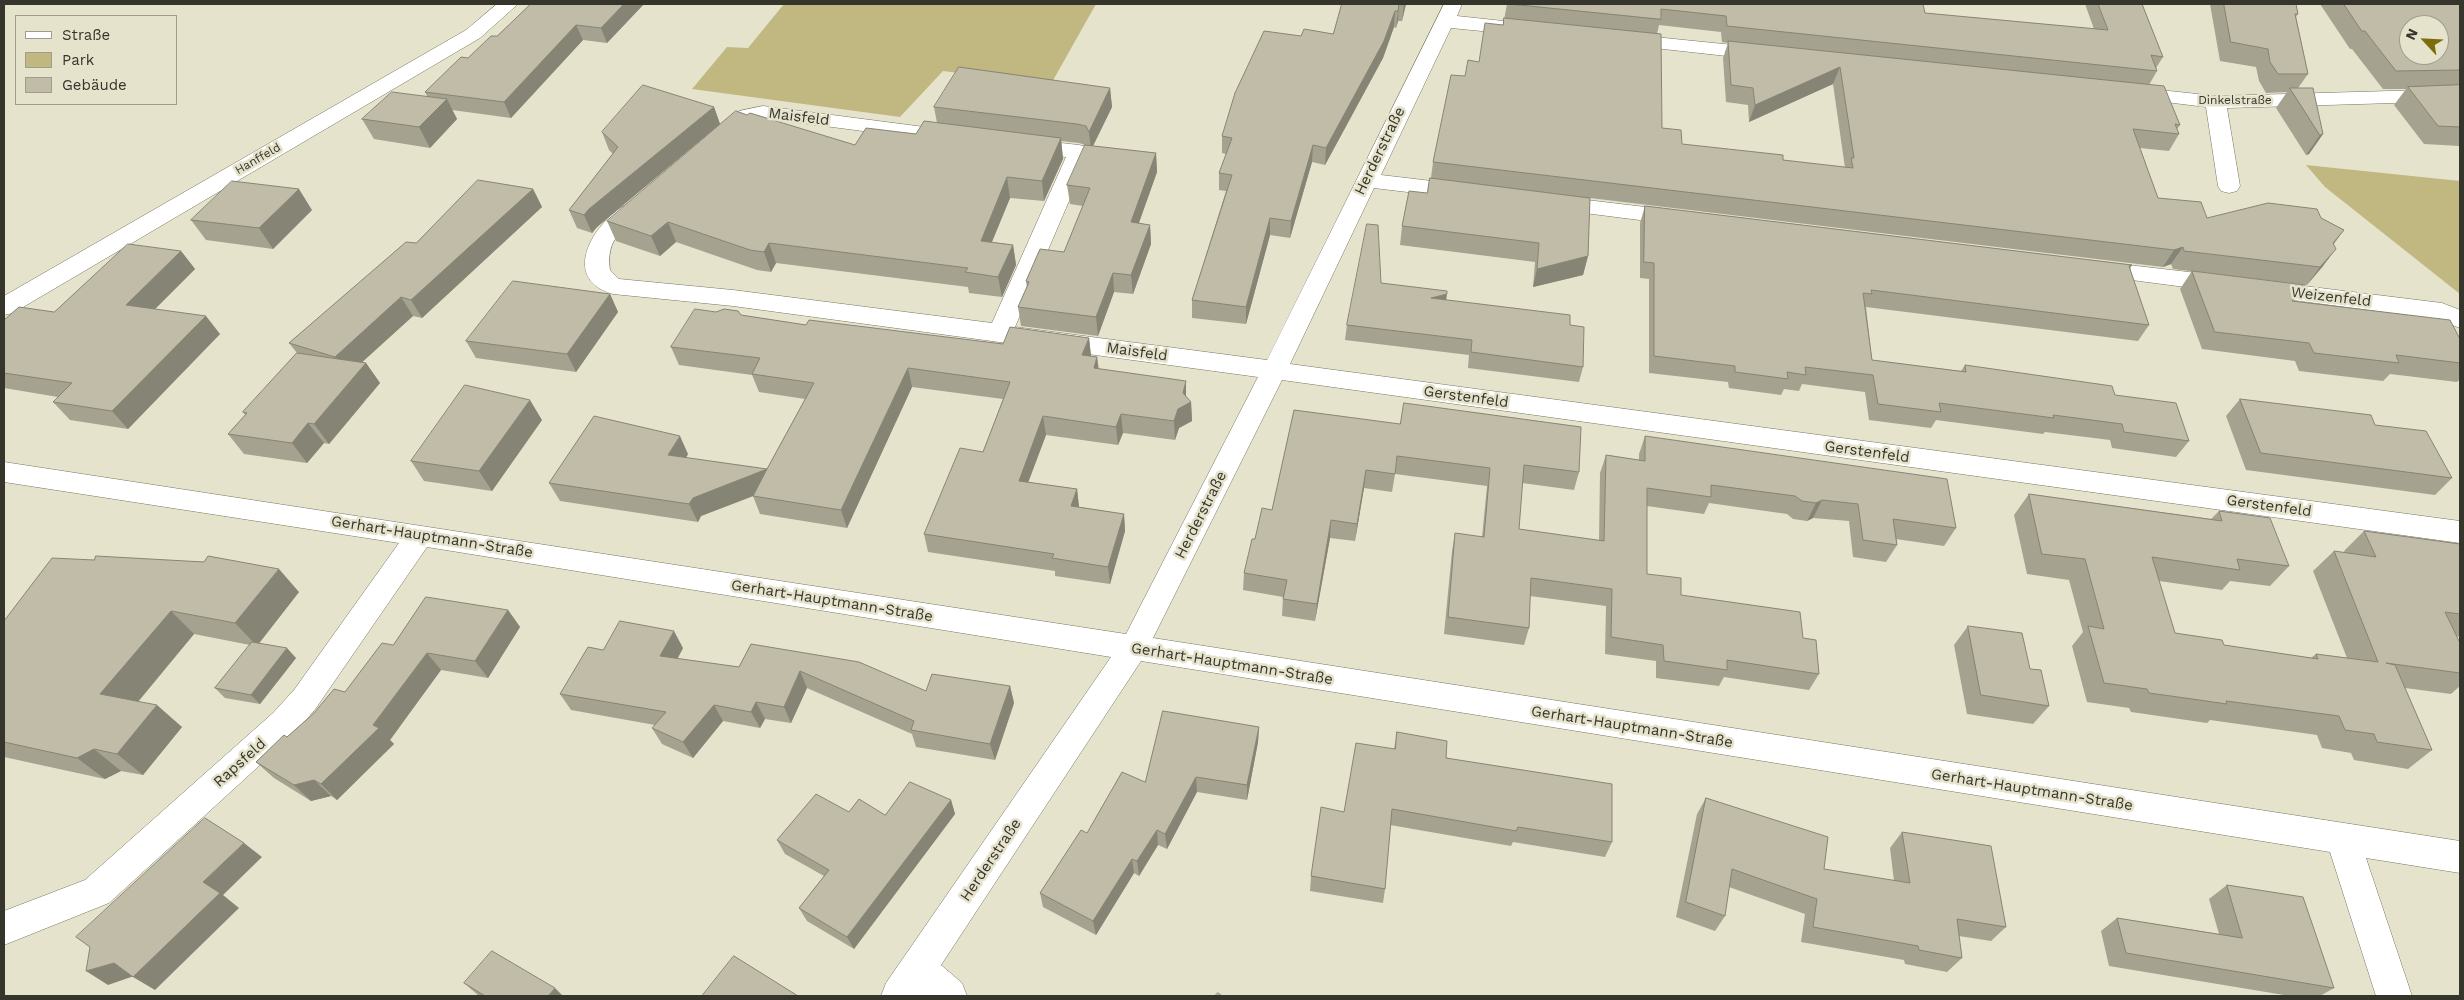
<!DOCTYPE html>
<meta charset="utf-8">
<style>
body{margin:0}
#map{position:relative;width:2464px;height:1000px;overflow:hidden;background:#e6e3cd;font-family:"Work Sans",sans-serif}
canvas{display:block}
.frame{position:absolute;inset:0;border:5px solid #36352c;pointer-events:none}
.legend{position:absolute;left:15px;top:15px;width:162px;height:90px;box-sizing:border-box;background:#e6e3cd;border:1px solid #a09d8d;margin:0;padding:6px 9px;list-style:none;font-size:15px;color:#36352c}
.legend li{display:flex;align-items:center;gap:10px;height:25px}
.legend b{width:25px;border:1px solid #a09d8d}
.north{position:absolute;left:2399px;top:15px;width:50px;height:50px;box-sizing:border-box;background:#e6e3cd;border:1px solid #a09d8d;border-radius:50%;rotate:295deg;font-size:14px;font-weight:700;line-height:20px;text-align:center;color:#36352c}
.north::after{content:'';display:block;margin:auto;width:18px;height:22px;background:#7d6d09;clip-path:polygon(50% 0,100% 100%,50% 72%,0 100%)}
</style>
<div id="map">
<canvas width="2464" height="1000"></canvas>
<div class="frame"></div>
<ul class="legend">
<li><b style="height:6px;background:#fff"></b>Straße</li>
<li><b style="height:14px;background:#c1b881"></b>Park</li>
<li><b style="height:14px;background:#c0bca7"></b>Gebäude</li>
</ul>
<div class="north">N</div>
</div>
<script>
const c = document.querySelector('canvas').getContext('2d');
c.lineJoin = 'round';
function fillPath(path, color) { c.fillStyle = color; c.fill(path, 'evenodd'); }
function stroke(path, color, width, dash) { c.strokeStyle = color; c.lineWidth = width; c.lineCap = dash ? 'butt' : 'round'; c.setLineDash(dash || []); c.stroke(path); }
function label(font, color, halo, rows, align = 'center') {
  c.font = font + ' "Work Sans",sans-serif'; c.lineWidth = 5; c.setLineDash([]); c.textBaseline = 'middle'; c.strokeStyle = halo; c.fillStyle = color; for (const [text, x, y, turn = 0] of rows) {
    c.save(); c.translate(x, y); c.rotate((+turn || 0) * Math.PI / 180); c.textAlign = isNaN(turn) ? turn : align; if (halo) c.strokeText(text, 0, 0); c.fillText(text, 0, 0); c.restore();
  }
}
fillPath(new Path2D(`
 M784,4h312l-45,80 -108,-13 -43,46 -208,-28 35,-42 21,1z
 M2306,165l154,16v113l-135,-107z`), '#c1b881');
const minor = new Path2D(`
 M497,4h21l-38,34 -467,275 -9,2v-19l462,-266z
 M1444,4h18l-5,12 65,7 7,2 3,4 -3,4 -7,2 -71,-7 -70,147 85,10 8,2 3,5 -3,5 -8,2 -92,-11 -84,176 1170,157v22l-1178,-163 -129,258 1307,203v32l-94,-15 46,138h-36l-46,-144 -1189,-191 -200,304 21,18 5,13h-86l5,-13 225,-326 -684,-110 -111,161 -21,25 -186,170 -105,42v-34l81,-31 188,-167 21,-23 105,-147 -395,-61v-20l1122,172 132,-257 -525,-71 -120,-12c-67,-19 3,-102 35,-94l3,5c-18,28 -46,22 -41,65l9,9 114,11 259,33 74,-166 -49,-7 -3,-5 3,-5 8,-1 54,6 8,2 3,5 -75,175 252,33z
 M1625,34l138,14 7,2 3,4 -3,4 -7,2 -145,-16 -3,-4 3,-4z
 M2132,87l84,9 244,-7v12l-233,7 13,78 -3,5 -8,2 -8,-2 -3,-5 -12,-79 -81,-10 -3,-4 3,-4z
 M763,106l192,25 8,1 3,5 -3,5 -8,1 -192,-25c-19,4 -28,27 -49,22l-3,-5 28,-24z
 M1553,196l126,15 8,2 3,5 -3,5 -8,2 -134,-17 -3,-5 3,-5z
 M2094,261l129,15 8,2 4,6 -4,6 -8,2 -137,-18 -4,-5 4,-5z
 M2263,281l179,22 18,7v18l-23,-9 -182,-24 -4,-6 4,-6z`);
stroke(minor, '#787561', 1);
fillPath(minor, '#fff');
fillPath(new Path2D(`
 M531,4h113l-37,39 -24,-3 -72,78 -59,-8 5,9 -27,29 -56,-9 -12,-20 65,-23 -2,-4 72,-56z
 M1342,4h64l-4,17h-4l-2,7 -2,-1 -11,31 -58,107 -13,-3 -22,76 -20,-3 -24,89 -54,-6v-18l34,-109 -7,-1v-17l7,-19 -4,-1v-17l79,-100 32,-2z
 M1507,4l418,9 169,16 -9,-25h57l21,53 -7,11 1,3 -8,14 31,40 -3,4 2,5 -10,17 -29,-3 18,50 49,20h114l23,12 -10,14 -11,22 -16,19 -134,-16 -2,-5 -8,3 -573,-69 -2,58 -5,19 -50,12 2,-25 -135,-17 2,-19 25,-33 4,-15 2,-16 32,-86 14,-14 24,-37zM1659,25l62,7 1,10 6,1 -5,15 3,44 22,3 1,17 84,-38 12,84 -62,-8 -101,-16 -20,-16 -5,-94z
 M2210,4h86l2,10 -2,3 12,57 -10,14 25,46 -14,20 -3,1 -30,-47 11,-16 -21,1 -7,-12 -3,-14 -36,-6z
 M2320,4h140v142l-36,-2 -30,-39 12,-16h-23l-31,-40h-2z
 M1110,88l2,19 -19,39 63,7 1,19 -18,51 11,2 1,19 -18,50 -19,-2 -16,44 -77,-10 -3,-19 9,-19 -1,-7 38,-29 19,-46 -13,-2 -3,-19 21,-39 -9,-3 -18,-2 2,18 -19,42 -34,-3 -18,44 21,3 3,20 -14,32 -33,-4 -1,-6 -192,-24 -5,9 -14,-2 -81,-28 -16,14 -44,-15 -9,-20 248,-76 61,-11 21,-11 -3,-16z
 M714,107l6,17 -123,103 -5,6 -15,-5 -8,-18 44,-56 -4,-4 -7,-18z
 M533,189l9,18 -120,111 -9,-2 -51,46 4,1 14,20 -51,61 -5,-1 -17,20 -63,-9 -16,-20 17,-19 -2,-3 54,-59 -8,-10 127,-100z
 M1645,206l487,59 -2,4 19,56 -11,16 -272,-34 6,53 89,11 4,-6 150,30 74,46 -13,16 -64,-9 -2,-8 -65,-8 -2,2 -107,-14 -5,8 -62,-8 -4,-28 -63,-8 -3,7 -15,-2 -3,6 -52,-7 -1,-6 -79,-9v-94l-9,-1v-55z
 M312,210l-39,39 -67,-9 -15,-20z
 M181,251l14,18 -40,40 65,25 -92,95 -58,-9 -17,-18 5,-5 -54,-9v-68l50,-8z
 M2192,271l101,30 167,62v16l-3,3 -67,-8 -7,7 -84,-10 -4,-10 -93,-12 -22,-60z
 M1381,283l65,17 124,25 13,42 -4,15 -111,-14 1,-13 -124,-15 2,-15z
 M610,294l8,18 -42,60 -100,-14 -10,-17z
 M741,315l65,10 197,19 86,-6 2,18 6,1 2,12 87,27 5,6 1,19 -13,7 -4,12 -52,-7 -5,12 -72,-10 -18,47 49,7 2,18 45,7 1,17 -15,53 -55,-8v-5l-127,-19 -4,-18 59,-82 20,-53 -91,-12 -65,141 -87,-14 -7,-18 -52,20 -3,6 -138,-21 -11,-18 139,-29 -2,4 81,11 38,-70 -46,-7 -7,-17 -73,-10 -8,-18z
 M2240,399l135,26 77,53 -17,17 -189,-25 -20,-54z
 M1294,410l285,62 -5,18 -52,-7 -3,46 80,12 1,-68 6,-18 33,5v-6l6,-18 311,92 -12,18 -48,-7 1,6 -11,17 -33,-5 -4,-36 -36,-3 -6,3 -14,-2 -6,-5 -78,-11 -5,11 -57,-8v68l34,21 122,43 16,36 -10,16 -85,-13 -5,9 -63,-8v-17l-51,-7 1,-48 -76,-10 -1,32 -5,17 -80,-11 8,-83 3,-18 27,4 5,-51 -92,-12 -3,18 -28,-4 -9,53 -25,-3 -15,83 -33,-5 1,-19 -40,-7 1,-17 11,-34 17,-29z
 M542,420l-50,71 -68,-10 -13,-20z
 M2029,494l182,25 8,-8 70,55 -19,20 -40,-5 -8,9 -63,-9 16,52 49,12 87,13 5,-4 31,4 -34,-87 21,-20 11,2 -1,-2 20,-20 96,13v93l-3,-1 3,7v43l-9,8 -46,-6 27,62 -24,19 -54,-9 -3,-7 -29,-5 -5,-13 -107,-15 -3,3 -48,-7 -28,-4 -2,-4 -42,-6 -15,-56 11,-14 -14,-52 -42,-6 -13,-59z
 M94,560l205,32 -40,51 37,15 -36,46 -35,-6 -10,-10 35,-43 -56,-11 -56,68 44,25 -39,48 -22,-4 -16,8 -101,-22v-136z
 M508,610l12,17 -32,51 -47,-8 -51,70 4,4 -57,56 -6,-4 -20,5 -37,-23 -18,-16 89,-70 48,-47z
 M1968,626l62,43 19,37 -16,18 -66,-10 -13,-69z
 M751,644l175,47 84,-5 4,17 -19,57 -79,-13 -4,-13 -105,-46 -16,35 -26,-4 -5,9 -37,-7 -30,37 -31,-14 -10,-16 3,-3 -84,-15 -11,-16 43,-44 80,-2 -6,11 62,8z
 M1259,727l-1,15 -11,58 -50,-8 -30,57 -9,-4 -19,31 -5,-3 -38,62 -53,-28 -3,-14 47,-60 58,-51z
 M1397,732l215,110 -7,15 -92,-15 -2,4 -121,-21 -5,64 -2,14 -73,-12 1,-15 33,-64 50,-63z
 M1706,798l118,71 70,12 -4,-33 12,-16 104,95 -15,14 -32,-5 3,22 -15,14 -42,-8 -1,-4 -103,-18 4,-28 -76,-27 -4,29 -10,15 -39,-14 21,-103z
 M951,800l4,14 -101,135 -47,-28 -8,-13 25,-32 -39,-22 -8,-14z
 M2227,885l107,103 -14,8h-30l-181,-30 -8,-35 16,-13 102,16 -10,-35z
 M464,983l99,13h-84z`), '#a5a290');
fillPath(new Path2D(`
 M624,4h20l-37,39 -6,-15z
 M1399,4l-1,17 -2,7 2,-17z
 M1404,4h2l-4,17z
 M1395,11l-1,16 -11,31 -58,107 1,-17z
 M576,25l7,15 -72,78 -7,-16z
 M1840,67l-7,17 -84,38 6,-17z
 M1110,88l2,19 -21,43 -2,-18z
 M447,99l10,20 -27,29 -11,-21z
 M714,107l6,17 -123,103 -5,6 -8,-18 5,-6z
 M2323,134l-14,20 -3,1 14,-20z
 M1061,138l2,21 -19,42 -2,-20z
 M1313,145l-1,17 -22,76 1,-17z
 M1156,153l1,19 -25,70 -1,-20z
 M1007,177l3,21 -26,63 -3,-20z
 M299,189l13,21 -39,39 -14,-21z
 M533,189l9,18 -120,111 -11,-18z
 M1270,218v17l-24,89v-17z
 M668,222l8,20 -16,14 -9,-20z
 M1150,225l1,19 -18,50 -2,-19z
 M769,243l7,20 -5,9 -7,-20z
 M1013,245l3,20 -14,32 -4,-20z
 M2183,247l-12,17 -8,3 11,-17z
 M2336,249l-13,17 -16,19 13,-18z
 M181,251l14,18 -54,54 -15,-18z
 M1588,256l-5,19 -50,12 4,-18z
 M1113,273l1,19 -16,44 -2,-19z
 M610,294l8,18 -42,60 -9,-18z
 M1447,294l-2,15 -14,-11z
 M401,297l12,19 -65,59 -13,-18z
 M206,316l14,18 -92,95 -16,-18z
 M1089,338l2,18 -9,-1z
 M1097,357l2,19 -5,-8z
 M366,363l14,20 -51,61 -15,-20z
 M908,368l4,19 -65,141 -6,-18z
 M1186,381v18l5,3 1,19 -13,7 -4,12 -1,-19z
 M530,400l12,20 -50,71 -13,-20z
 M1121,414l2,19 -5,12 -2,-18z
 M1043,416l3,19 -24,64 -3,-18z
 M308,423l16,20 -17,20 -15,-20z
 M680,436l8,18 -11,19 -9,-18z
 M767,469l7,19 -73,28 -3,6 -9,-18 4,-6z
 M1366,470l-2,18 -9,53 2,-17z
 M1077,489l2,18 -8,-1z
 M1822,500l-9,18 -6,3 9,-18z
 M1124,514l1,17 -15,53 -2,-17z
 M1331,520l-1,18 -15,83 2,-17z
 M279,569l20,23 -42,54 -22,-23z
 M508,610l12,17 -32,51 -13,-17z
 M171,611l23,23 -68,82 -26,-22z
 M674,631l9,17 -13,25 -10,-17z
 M287,648l9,10 -36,46 -9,-9z
 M427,653l14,17 -51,70 4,4 -57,56 -16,-16 52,-59z
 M800,671l7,17 -16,35 -7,-16z
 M1010,686l4,17 -19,57 -5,-16z
 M756,702l9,17 -5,9 -9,-16z
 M157,705l25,22 -39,48 -26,-21z
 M714,705l9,16 -30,37 -10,-16z
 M1259,727l-1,15 -11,58v-15z
 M94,749l27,22 -16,8 -28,-21z
 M1196,777l1,15 -30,57 -2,-15z
 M314,780l17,16 -20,5 -17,-16z
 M951,800l4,14 -101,135 -7,-12z
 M1157,830l1,15 -19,31 -2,-15z
 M244,843l18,14 -39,38 16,13 -84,82 -22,-13 1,-1 -26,9 -22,-14 28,-8 89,-81z
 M1132,859l2,14 -38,62 -3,-14z
 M555,988l8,8h-15z`), '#868475');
const building = new Path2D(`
 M531,4h93l-23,24 -25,-3 -72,77 -79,-10 36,-35 7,1 23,-22h6z
 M1342,4h62l-1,1 -4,-1 -1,7h-3l-11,30 -58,107 -13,-3 -22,76 -21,-3 -24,89 -54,-7 40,-125 -13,-2 13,-35 -10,-2 13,-43 29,-62 37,5 3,-7 29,5z
 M1510,4h413l2,9 183,17 -10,-26h44l21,53 -12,-2 6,16 -430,-45 -1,-10 -65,-7v10z
 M2224,4h72l2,10h-3l13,60h-30l-8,-12 -2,-13 -37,-7z
 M2344,4h116v66l-64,1 -31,-40h-3zM2409,25h30v30h-30z
 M1504,18l157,16 1,94 19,2 1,14 101,11v5l70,8 -2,-10h3l-14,-91 -85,38 -2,-17 -22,-3 -3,-44 436,45 16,39 -5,-1 4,10 -46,-5 25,69 43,4 6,16 61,-15 49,6 4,9 23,12 -11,13 3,6 -16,18 -136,-16 -1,-4 -9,3 -741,-88 18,-87 14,1 3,-16 11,2 6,-39 18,2z
 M959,67l151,21 -21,44 -3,-6 -9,-2 -143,-17z
 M643,85l71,22 -125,102 -5,6 -15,-5 49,-63 -16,-15z
 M2460,85v42l-22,-1 -30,-39z
 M2290,88h23l10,46 -3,1z
 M392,92l55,7 -28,28 -57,-8z
 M736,111l11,4 3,-2 105,32 11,-17 50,6 8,-13 137,17 -19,43 -35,-4 -26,64 32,4 -15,32 -33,-5 3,-4 -199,-25 -5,9 -14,-2 -82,-28 -17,14 -44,-15z
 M1085,145l71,8 -25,69 19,3 -19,50 -18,-2 -17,44 -78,-10 11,-25 -3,-1 14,-32 24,3 26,-64 -23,-3z
 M1430,178l160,20 -2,58 -51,13 2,-26 -137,-17 7,-35 18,2z
 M478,180l55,9 -122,111 -10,-3 -66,60 -46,-14 117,-101 10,1z
 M232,181l67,8 -40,39 -68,-8z
 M1645,206l487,59 -3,1 20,59 -278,-35 1,4 -9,-1 9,67 94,12 -1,-7 147,21 3,9 61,8 13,38 -65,-9 -2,-8 -69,-9 1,3 -115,-15 2,9 -63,-8 -5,-29 -68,-8 1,8 -19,-3 1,7 -53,-7v-6l-81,-10v-93l-10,-1z
 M1367,224l11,1 3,58 66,8v3l-16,4 139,17v10l14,2 -1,40 -112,-15 1,-12 -125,-15z
 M128,244l53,7 -55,54 80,11 -94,95 -59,-9 19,-19 -68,-10v-53l15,-13 35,5z
 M2192,271l113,14 -13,16 158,19 10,19v24l-64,-8 3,8 -85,-10 -5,-10 -94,-11z
 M513,281l97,13 -43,60 -101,-13z
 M695,309l21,3 8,-3 14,2 3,4 65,10 3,-5 194,24 7,-17 79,11 -7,17 15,2 -3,11 92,13 -3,12 8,9 -13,7 -4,12 -53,-7 -5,13 -73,-11 -24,65 58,8 -6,17 53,8 -16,53 -56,-9 2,-4 -130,-20 36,-86 23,4 27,-70 -102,-14 -67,142 -88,-14 14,-27 -74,29 -4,6 -140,-21 45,-67 86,20 -12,19 99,14 47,-86 -62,-9 8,-16 -89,-11z
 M297,353l69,10 -52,61 -6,-1 -16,20 -64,-9 19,-21 -4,-1z
 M465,385l65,15 -51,71 -68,-10z
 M2240,399l131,16 4,10 51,6 26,47 -191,-25z
 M1404,403l177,24 -2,45 -55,-7 -5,64 85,12 2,-86 39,6v-25l302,43 9,49 -63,-9 4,26 -34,-5 -5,-36 -36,-4 -6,3 -14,-2 -7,-5 -84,-11v12l-64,-9v86l34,4v17l119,17 3,26 13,2 3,34 -92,-14v10l-63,-9 -1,-16 -52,-8 1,-48 -81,-11 -2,50 -81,-11 7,-84 29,4 6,-69 -93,-12 -2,18 -29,-4 -9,54 -26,-4 -14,84 -34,-5 4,-19 -43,-7 8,-34h3l7,-31 10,2 22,-100 106,14z
 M2029,494l193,27 -3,-10 51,7 19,48 -52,-7 3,11 -88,-13 23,76 47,7 2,5 94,14 -2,-5 62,8 -44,-111 42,6 -12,-26 96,13v70l-15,-2 15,31v30l-74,-10 9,2 37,85 -55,-8 -3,-8 -29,-4 -6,-14 -113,-15 1,3 -49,-7 -29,-4 -2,-4 -43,-6 -16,-57 16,3 -19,-70 -43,-5z
 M96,556l108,6 4,-6 71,13 -44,54 -64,-12 -71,83 57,11 -40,49 -23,-5 -17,9 -73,-16v-121l48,-63 42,2z
 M426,597l82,13 -33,51 -48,-8 -54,72 6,3 -58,56 -7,-4 -20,5 -38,-23 28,-27 3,2 27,-24 20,-24 11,3 37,-49 11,2z
 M620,621l54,10 -14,25 79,11 12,-23 108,18 67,29 6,-17 78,12 -20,58 -79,-14 3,-9 -114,-50 -16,36 -28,-5 -5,10 -37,-7 -31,37 -31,-14 14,-16 -106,-18 28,-47 15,3z
 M1968,626l54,7 8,36 11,1 8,36 -68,-11z
 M252,642l35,6 -36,47 -36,-7z
 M1163,711l96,16 -12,58 -51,-8 -31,57 -8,-4 -20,31 -5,-2 -39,62 -53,-28 41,-63 6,3 35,-61 23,10z
 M1397,732l50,9 -1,17 166,26v58l-94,-15 -2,4 -124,-22 -7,80 -74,-13 10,-69 23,5 12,-69 39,6z
 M910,782l41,18 -104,137 -48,-29 30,-38 -52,-30 39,-46 33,18 10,-13 26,16z
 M1706,798l122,39 -4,32 86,14 -8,-51 89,14 15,81 -49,-8 5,39 -43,-8 -1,-4 -105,-19 4,-28 -85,-30 -7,47 -39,-14z
 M205,818l39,25 -41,39 17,11 -87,84 -19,-14 -28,8 4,-24 -14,-10z
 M2227,885l76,12 31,91 -208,-35 -9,-35 125,20z
 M492,951l63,37 -7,8h-63l-21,-13z
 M734,956l64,40h-96z
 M1218,993l4,3h-7z`);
fillPath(building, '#c0bca7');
stroke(building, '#868475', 1);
label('12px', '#36352c', '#e6e3cd', [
 ["Dinkelstraße",2235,100],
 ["Hanffeld",258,159,-30]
]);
label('15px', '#36352c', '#e6e3cd', [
 ["Maisfeld",799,117,7],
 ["Herderstraße",1380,151,-64],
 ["Weizenfeld",2331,297,7],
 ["Maisfeld",1137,352,8],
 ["Gerstenfeld",1466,397,8],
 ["Gerstenfeld",1867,452,8],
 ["Gerstenfeld",2269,506,8],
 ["Herderstraße",1201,515,-63],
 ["Gerhart-Hauptmann-Straße",432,537,9],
 ["Gerhart-Hauptmann-Straße",832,601,9],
 ["Gerhart-Hauptmann-Straße",1232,664,9],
 ["Gerhart-Hauptmann-Straße",1632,727,9],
 ["Rapsfeld",240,763,-42],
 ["Gerhart-Hauptmann-Straße",2032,790,9],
 ["Herderstraße",991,860,-56]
]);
</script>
